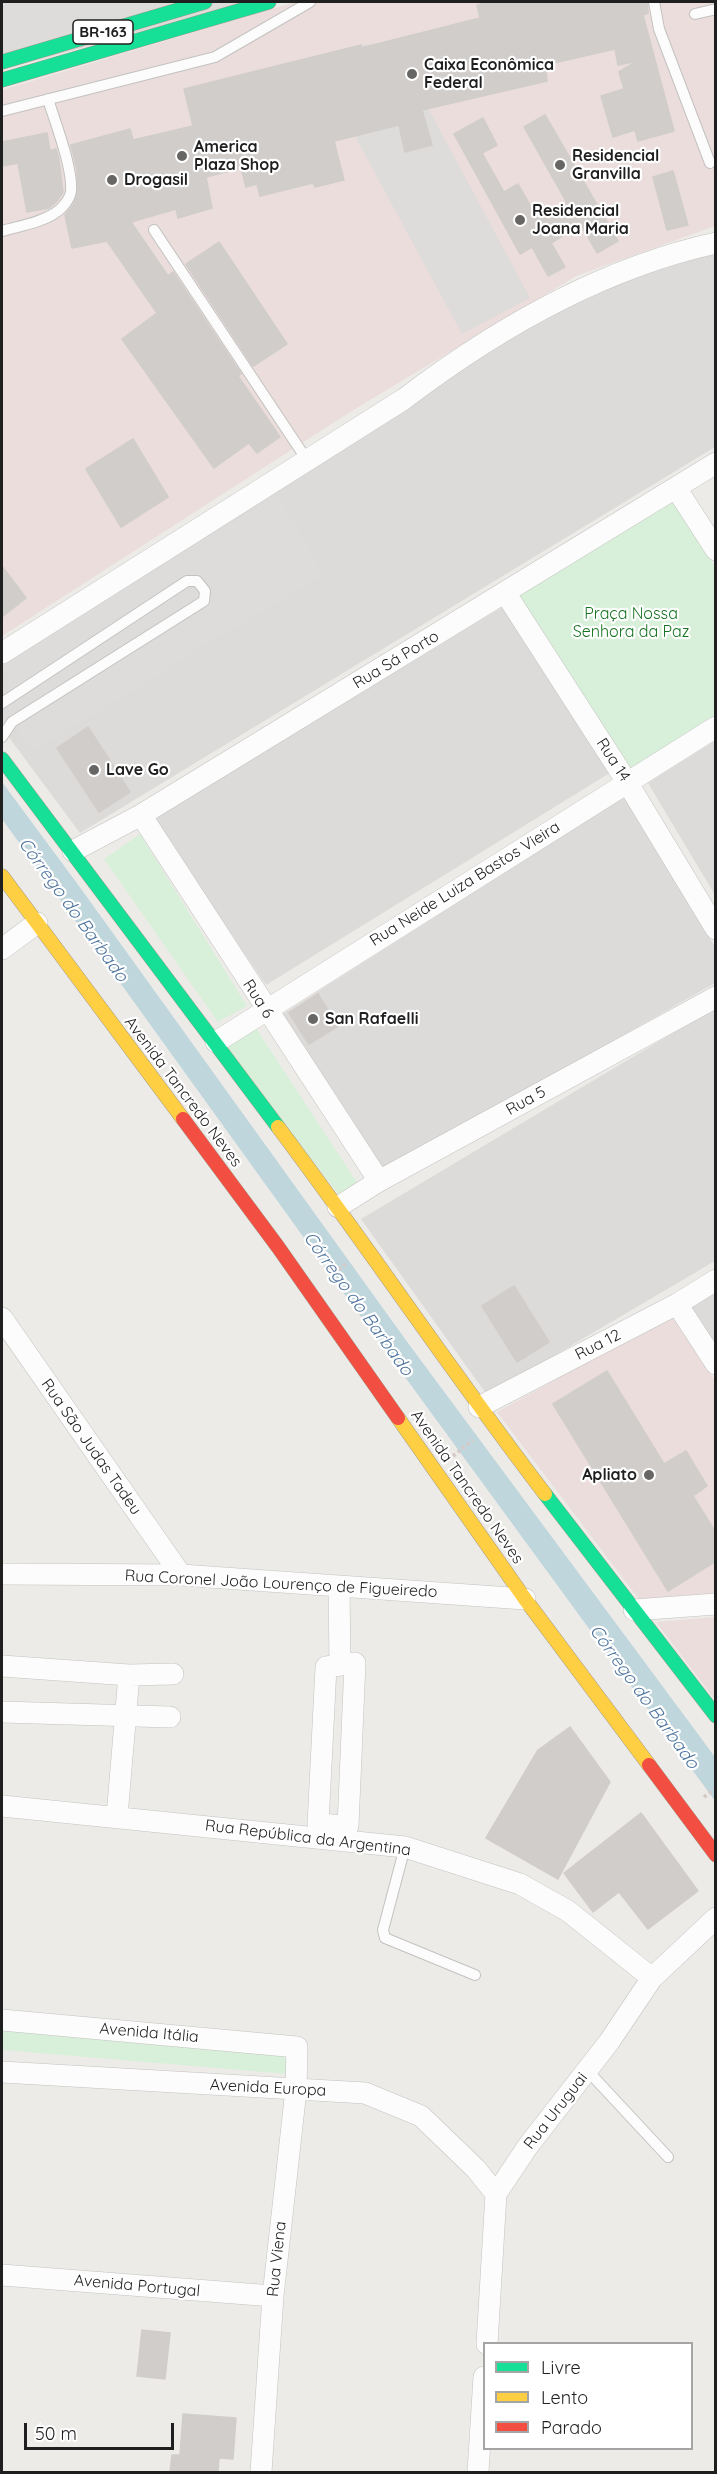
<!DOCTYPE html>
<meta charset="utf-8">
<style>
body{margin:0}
#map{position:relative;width:717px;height:2474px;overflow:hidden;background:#edebe8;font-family:Quicksand,sans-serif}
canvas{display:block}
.frame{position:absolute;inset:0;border:3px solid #1f1f1f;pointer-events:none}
.legend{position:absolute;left:483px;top:2342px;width:210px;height:108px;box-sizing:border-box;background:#fff;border:2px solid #a5a5a5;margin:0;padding:8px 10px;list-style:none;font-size:18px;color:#1f1f1f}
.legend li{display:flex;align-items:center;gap:12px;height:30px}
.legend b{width:30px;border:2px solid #a5a5a5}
.scale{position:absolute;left:24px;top:2423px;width:150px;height:27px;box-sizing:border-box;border:3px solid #1f1f1f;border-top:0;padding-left:8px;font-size:18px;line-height:21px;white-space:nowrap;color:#1f1f1f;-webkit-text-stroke:4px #fff;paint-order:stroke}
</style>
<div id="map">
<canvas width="717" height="2474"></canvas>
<div class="frame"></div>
<ul class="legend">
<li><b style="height:8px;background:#16e098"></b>Livre</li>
<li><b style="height:8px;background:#ffcf43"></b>Lento</li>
<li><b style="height:8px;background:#f24e42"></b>Parado</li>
</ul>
<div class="scale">50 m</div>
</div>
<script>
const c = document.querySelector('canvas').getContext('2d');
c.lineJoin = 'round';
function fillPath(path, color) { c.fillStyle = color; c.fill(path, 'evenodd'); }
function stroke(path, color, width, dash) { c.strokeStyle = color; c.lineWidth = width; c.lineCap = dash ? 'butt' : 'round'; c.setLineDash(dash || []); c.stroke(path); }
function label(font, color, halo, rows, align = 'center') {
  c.font = font + ' Quicksand,sans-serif'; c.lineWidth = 4.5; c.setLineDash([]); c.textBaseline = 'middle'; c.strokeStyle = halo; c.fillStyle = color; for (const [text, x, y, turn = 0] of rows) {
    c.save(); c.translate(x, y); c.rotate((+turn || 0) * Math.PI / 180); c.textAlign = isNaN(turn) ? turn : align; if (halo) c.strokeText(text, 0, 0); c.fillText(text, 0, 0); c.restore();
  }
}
fillPath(new Path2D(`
 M715,252v195l-635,386 -78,-105v-67l491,-314 108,-58z
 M506,605l107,166 -347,214 -113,-166z
 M715,741v154l-67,-112z
 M625,796l90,151v36l-334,189 -100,-157z
 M715,1008v253l-228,134 -126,-176z
 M715,1289v59l-26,-43z`), '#dcdbd9');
fillPath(new Path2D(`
 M295,2h420v224l-139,50 -221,133 -353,227v-546z
 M673,1315l42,66v215l-74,6 -144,-190z
 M715,1617v83l-59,-78z`), '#eadddb');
fillPath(new Path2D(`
 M672,497l43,70v153l-89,56 -111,-180z
 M140,834l107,172 -29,16 -114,-163z
 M254,1025l104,159 -19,11 -116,-152z
 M2,2024l286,26v24l-286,-24z`), '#d8f0d9');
fillPath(new Path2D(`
 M2,2h247l-247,68z
 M378,44l50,64 102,190 -68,36 -107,-198 25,-7 -19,-84z
 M277,495l47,79 -79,48 -32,17 -62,41 -119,71 -30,-43v-11l6,-4v-20l-6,-2 2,-9z`), '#dddcdb');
fillPath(new Path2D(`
 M2,782l77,104 329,457 307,414v44l-359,-491 -354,-491z`), '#bfd6dd');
const building = new Path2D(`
 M490,2h157l1,11 -5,2 31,116 -36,10 -3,-11 -22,7 -12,-41 23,-7 -5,-17 18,-11 -19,4 -3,-16 -70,16 2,16 -125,29 10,35 -27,7 -6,-27 -65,16 10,39 -29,7 -2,-4 -53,13 -3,-12 -11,3 -5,-19 -35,9 6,31 -34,10 -2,-9 -45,13 37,54 5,-4 68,102 -3,2 42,61 -23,16 -8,-10 -35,25 -92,-129 35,-26 -50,-72 -35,7 -7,-33 9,-11 4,-13 -1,-22 -6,-24 59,-16 3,11 60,-14 -9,-37 177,-44v3l119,-30 -3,-13z
 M545,115l73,126 -21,12 -16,-28 -30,18 14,24 -17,9 -16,-29 -12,7 -66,-120 29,-16 14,27 -15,8 22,39 14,-8 20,35 29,-16 -43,-76z
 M47,133l3,18 6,-2 3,11 4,32 -6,9 -8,7 -22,4 -9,-49 -16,3v-24z
 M673,171l15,54 -21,5 -14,-53z
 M219,242l68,102 -34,22 -67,-102z
 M133,439l35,58 -47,30 -35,-58z
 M2,566l24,32 -24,19z
 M88,727l42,65 -31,20 -42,-64z
 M318,994l20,32 -29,18 -20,-31z
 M514,1286l35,56 -32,20 -35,-56z
 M607,1371l57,93 22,-13 21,35 -14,10 23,37v28l-48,30 -115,-187z
 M570,1727l40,55 -52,97 -72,-41 52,-88z
 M641,1813l57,78 -50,38 -29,-37 -26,20 -29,-39z
 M142,2330l28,3 -5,46 -28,-3z
 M183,2414l53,4 -3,41 -14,-1 -1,14h-48l2,-17h8z`);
fillPath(building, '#d0cdcb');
stroke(building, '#d0cdca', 1.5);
const lane = new Path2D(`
 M654,2l5,27 51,134
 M695,14l21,-5
 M2,111l213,-54 95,-55
 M154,230l153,230
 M2,231c17,-5 38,-8 53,-18 7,-4 15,-14 16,-22 2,-23 -16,-69 -23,-92
 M2,703l185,-122h10l8,10 -1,10 -192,121 -10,15
 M405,1847l-22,83 2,8 90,37
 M587,2070l81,87`);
const street = new Path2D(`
 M676,488l40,62
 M506,594l121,188 89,147
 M2,653l402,-254c92,-70 198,-131 312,-156
 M141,815l238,366
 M73,851l68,-36 575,-352
 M2,949l35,-26
 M216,1042l500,-315
 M338,1207l41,-26 337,-184
 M677,1304l39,60
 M2,1318l179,257
 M479,1407l198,-103 39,-24
 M2,1574l179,1 344,24
 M339,1586l1,78
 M634,1610l82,-6
 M355,1663l-7,163 -30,-2 8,-157z
 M2,1666l127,9 44,-1
 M2,1712l168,5
 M2,1806l403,41 115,37 48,27 84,67
 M117,1816l12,-141
 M2,2020l295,27 -1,43 -23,206 -12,176
 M2,2072l363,21 56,23 55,53 20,25
 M2,2275l271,21
 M487,2344l9,-150 32,-48 81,-104 43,-64 64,-60
 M478,2472l6,-95`);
const fast = new Path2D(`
 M2,62l203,-60
 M2,80l267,-78
 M2,759l276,368
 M545,1494l171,222`);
const slow = new Path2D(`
 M2,876l181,243
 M278,1127c91,121 175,247 267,367
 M398,1418l127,181 124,166`);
const jam = new Path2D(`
 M183,1119l95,128 120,171
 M649,1765l67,90`);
stroke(lane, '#c3c2c0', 12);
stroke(street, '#c3c2c0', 22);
stroke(fast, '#a19887', 15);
stroke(slow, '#a19887', 15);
stroke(jam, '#a19887', 15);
stroke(new Path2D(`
 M329,1277l18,-14
 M453,1456l20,-16
 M704,1797l12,-9`), '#d5cac8', 4, [3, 3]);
stroke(lane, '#fcfcfc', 10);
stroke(street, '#fcfcfc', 21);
stroke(fast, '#16e098', 14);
stroke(slow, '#ffcf43', 14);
stroke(jam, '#f24e42', 14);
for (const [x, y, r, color] of [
 [412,74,6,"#676665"],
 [182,156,6,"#676665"],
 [560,165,6,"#676665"],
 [112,180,6,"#676665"],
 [520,220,6,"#676665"],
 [94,770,6,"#676665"],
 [313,1019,6,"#676665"],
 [649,1475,6,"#676665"]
]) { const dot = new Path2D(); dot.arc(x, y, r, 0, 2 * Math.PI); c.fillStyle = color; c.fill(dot); stroke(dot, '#fff', 2); }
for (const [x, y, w] of [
 [103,32,60]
]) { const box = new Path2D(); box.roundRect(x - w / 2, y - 12, w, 24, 4.5); c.fillStyle = '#fff'; c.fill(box); stroke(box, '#1f1f1f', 1.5); }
label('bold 15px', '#1f1f1f', null, [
 ["BR-163",103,32]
]);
label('bold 16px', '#1f1f1f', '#fff', [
 ["Caixa Econômica",424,65],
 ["Federal",424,83],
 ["America",194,147],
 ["Plaza Shop",194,165],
 ["Residencial",572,156],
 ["Granvilla",572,174],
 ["Drogasil",124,180],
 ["Residencial",532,211],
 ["Joana Maria",532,229],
 ["Lave Go",106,770],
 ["San Rafaelli",325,1019],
 ["Apliato",637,1475,"right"]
], 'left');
label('16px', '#167320', '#fff', [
 ["Praça Nossa",631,614],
 ["Senhora da Paz",631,632]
]);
label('16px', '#1f1f1f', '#fff', [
 ["Rua Sá Porto",396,660,-31],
 ["Rua 14",613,760,57],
 ["Rua Neide Luiza Bastos Vieira",465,884,-32],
 ["Rua 6",258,999,57],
 ["Avenida Tancredo Neves",183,1092,53],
 ["Rua 5",526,1101,-29],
 ["Rua 12",598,1345,-27],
 ["Rua São Judas Tadeu",91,1447,55],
 ["Avenida Tancredo Neves",467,1487,55],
 ["Rua Coronel João Lourenço de Figueiredo",281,1584,3],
 ["Rua República da Argentina",308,1838,7],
 ["Avenida Itália",149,2033,5],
 ["Avenida Europa",268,2088,3],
 ["Rua Uruguai",556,2111,-52],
 ["Rua Viena",277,2259,-84],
 ["Avenida Portugal",137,2286,5]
]);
label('italic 18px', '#51769e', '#fff', [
 ["Córrego do Barbado",73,910,54],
 ["Córrego do Barbado",358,1304,54],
 ["Córrego do Barbado",644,1697,54]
]);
</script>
